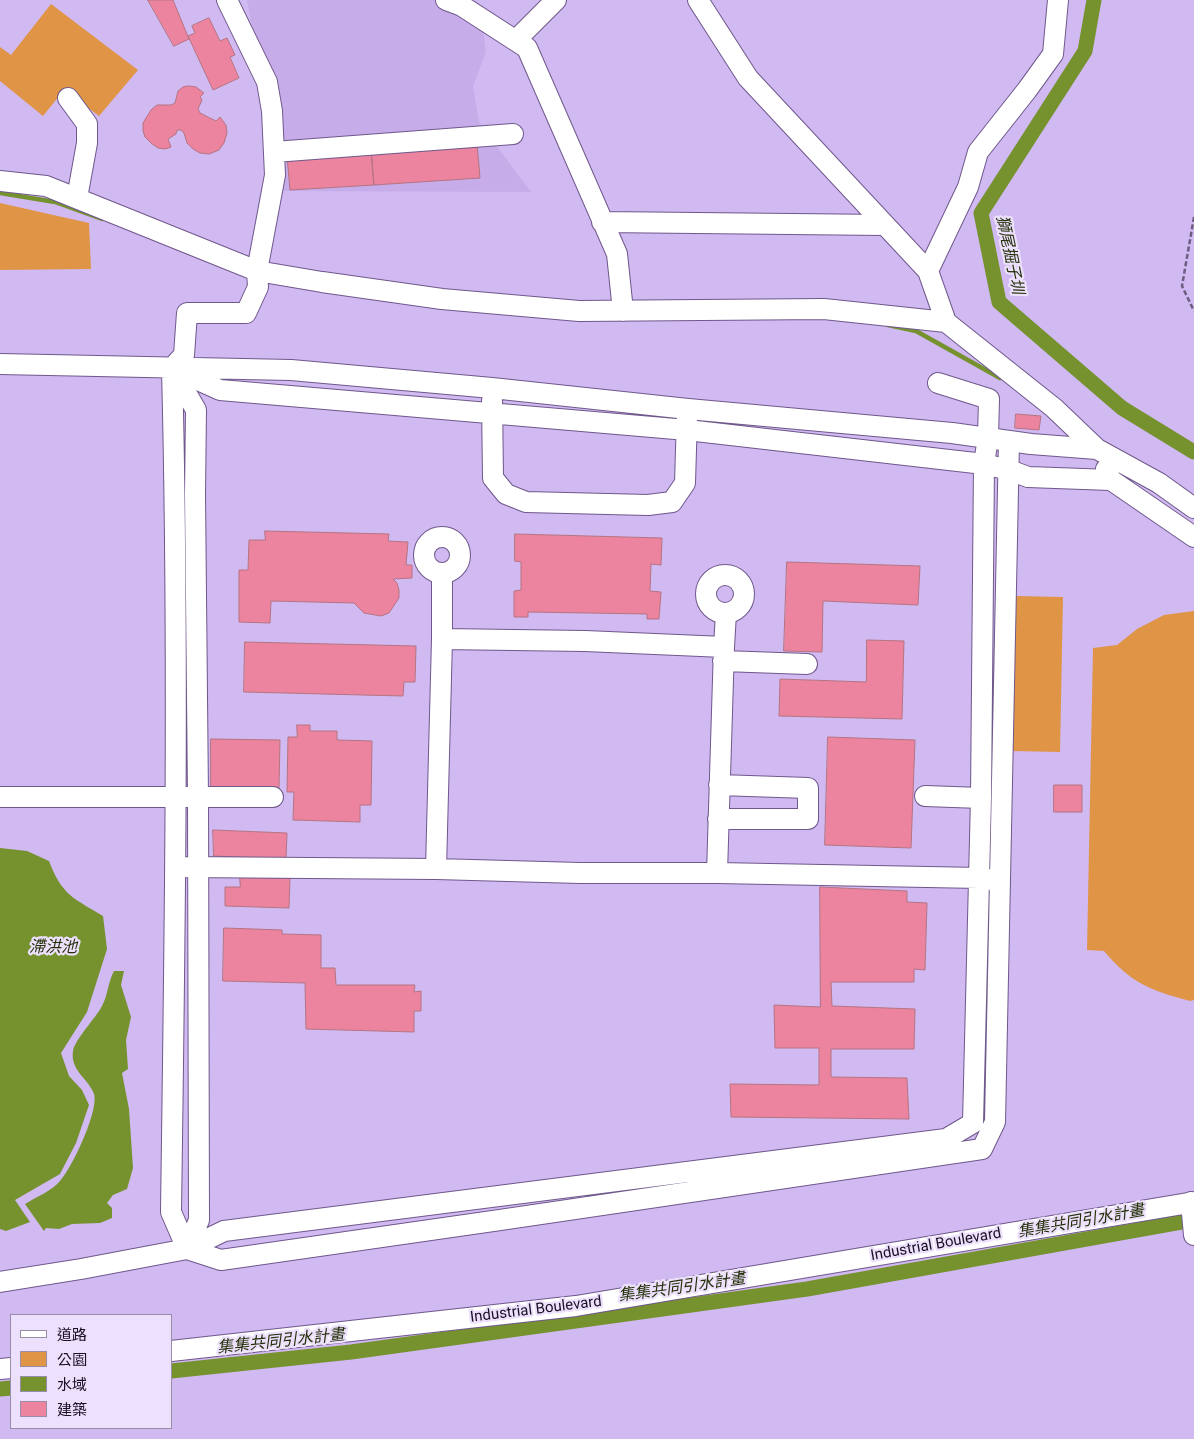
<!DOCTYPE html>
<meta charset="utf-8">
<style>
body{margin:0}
#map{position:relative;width:1194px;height:1439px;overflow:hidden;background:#d1b9f1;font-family:Roboto,"Noto Sans TC",sans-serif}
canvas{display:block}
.legend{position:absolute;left:10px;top:1314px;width:162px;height:115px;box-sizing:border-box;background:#ece0fd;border:1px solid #988da6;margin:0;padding:6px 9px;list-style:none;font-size:15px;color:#191024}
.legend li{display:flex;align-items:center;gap:10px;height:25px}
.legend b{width:25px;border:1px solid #988da6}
</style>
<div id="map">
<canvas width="1194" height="1439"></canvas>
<ul class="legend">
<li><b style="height:6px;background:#fff"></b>道路</li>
<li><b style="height:14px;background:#df9446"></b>公園</li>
<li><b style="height:14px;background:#75922f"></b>水域</li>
<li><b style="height:14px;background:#ec849f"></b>建築</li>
</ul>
</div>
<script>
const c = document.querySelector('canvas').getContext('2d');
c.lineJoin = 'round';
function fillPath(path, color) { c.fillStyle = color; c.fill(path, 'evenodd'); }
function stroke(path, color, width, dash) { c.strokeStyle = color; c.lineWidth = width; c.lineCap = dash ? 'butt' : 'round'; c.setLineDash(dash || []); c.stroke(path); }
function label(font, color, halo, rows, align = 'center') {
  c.font = font + ' Roboto,"Noto Sans TC",sans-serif'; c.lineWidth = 4.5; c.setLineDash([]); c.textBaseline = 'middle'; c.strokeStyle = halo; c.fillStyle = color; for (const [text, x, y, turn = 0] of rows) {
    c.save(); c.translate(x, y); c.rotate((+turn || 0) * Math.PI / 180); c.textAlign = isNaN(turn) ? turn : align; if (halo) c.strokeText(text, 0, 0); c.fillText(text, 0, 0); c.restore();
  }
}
fillPath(new Path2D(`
 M247,0h218l18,28 3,24 -13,34 6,36 52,70 -248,-1z`), '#c7acea');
fillPath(new Path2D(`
 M51,4l87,66 -39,46 -35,-26 -21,26 -43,-35v-34l11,8z
 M0,203l89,20 2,46 -91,1z
 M1016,596l47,1 -3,155 -47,-1z
 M1194,611v389l-4,1c-40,-11 -58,-17 -86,-50l-17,-1 6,-302 24,-3 20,-16 27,-14z`), '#df9446');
fillPath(new Path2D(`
 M0,848l27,3 22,10c13,34 24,37 54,55l4,33 -20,63 -26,41 8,23 13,14 7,15 -13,38 -16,31 -45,26 15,22 -24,9 -6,-2z
 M114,971h10l-3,14 10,32 -5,23 2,29 -6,4 7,36 4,59 -6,21 -14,6 -6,8 5,5v10l-12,5 -28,1 -13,5 -13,-1 -2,3 -19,-27c11,-7 27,-13 35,-23 12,-13 39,-70 34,-87 -5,-15 -24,-23 -21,-43 2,-12 23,-33 29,-45 6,-11 6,-24 12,-35z`), '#75922f');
stroke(new Path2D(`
 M0,193l55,9 47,17
 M888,325l28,6 84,47`), '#75922f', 4.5);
stroke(new Path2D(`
 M1094,0l-9,51 -104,162 18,89 123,106 72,44
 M171,1371l180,-19 456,-63 387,-69
 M0,1389l11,-1`), '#75922f', 15);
const building = new Path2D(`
 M148,0h25l16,39 -15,7z
 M209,18l11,23 7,-3 8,17 -5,2 9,21 -26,12 -25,-54 7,-3 -3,-7z
 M189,86l7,1 8,6 -4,4 2,3 -4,9 2,4 16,8 4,-4 6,8 1,8 -3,10 -5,7 -10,4 -9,-1 -7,-4 -6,-6 -3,-10 -3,-3h-4l-1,4 -8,5 3,8 -6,2 -7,-1 -7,-5 -6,-6 -2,-6v-8l8,-13 6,-5h14l4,-2 3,-12 5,-4z
 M477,143l3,35 -106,7 -3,-35z
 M371,150l3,35 -84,5 -3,-34z
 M1016,414l25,2 -2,14 -24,-2z
 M265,531l124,3 -1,7 20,1 -2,23h6v13l-19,1 4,4 2,7v8l-10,15 -8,3 -17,-3 -10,-10 -83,-2 -1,22 -31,-1v-52h9l1,-30h16z
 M515,534l147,4 -1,27 -10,-1 -1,27 11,1 -2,27h-12v-5l-119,-2v5h-14v-26l7,-1v-28l-6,-1z
 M787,562l133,4 -2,39 -95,-4 -1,51 -38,-1z
 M867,640l37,1 -2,78 -123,-3 1,-37 86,3z
 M245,642l171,4 -1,36h-11l-1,14 -159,-4z
 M297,725h13v6h27v9l35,1 -1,64h-11v17l-67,-2 1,-28h-7l1,-55h9z
 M828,737l87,3 -4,108 -86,-3z
 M211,739l69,1 -1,48 -68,-1z
 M1054,785h28v27h-28z
 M213,830l74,3 -1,26 -72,-3z
 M240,877l50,1 -1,30 -64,-2v-19h15z
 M820,887l87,4v11l20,1 -2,67 -11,-1v13h-83l1,24 83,3 -1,40h-83v28l76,1 2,41 -178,-2 -1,-33 89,1v-37h-44l-1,-43 46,2z
 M224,928l58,2v4l39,1v33h14l1,17h79l-1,7 7,-1v20h-7v21l-108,-3 -1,-46 -82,-2z`);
fillPath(building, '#ec849f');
stroke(building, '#b47483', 1);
const minor = new Path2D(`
 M446,0l16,6 65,42 90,206 6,57
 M698,0l50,78 180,193
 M1058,0l-5,54 -26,36 -49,62 -10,35 -40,84 18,51 108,86 43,41 62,34 35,25
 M516,40l40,-40
 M68,98l19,26v19l-10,55
 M274,152l239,-18
 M0,181l46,5 211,85 65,11 120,17 137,12 245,-2 122,13
 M602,222l283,3
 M0,364l291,6 201,18 196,21 264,24 79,11 66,5
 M173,370l23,40 -1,84 3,303 1,423 -12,29
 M178,371l42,19 467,40 297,34 25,6 19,7 83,3
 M492,400l1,78 13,16 20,8 122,3 24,-3 13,-19 2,-67
 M1106,469l5,11 83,57
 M424 555a18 18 0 1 1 36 0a18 18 0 1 1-36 0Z
 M706 594a19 19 0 1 1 38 0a19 19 0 1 1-38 0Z
 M442,639l143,2 139,6
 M723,661l84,3
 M925,796l56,2
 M0,797h273
 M718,819h90v-31l-89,-3
 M184,867l252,2 144,4h137l263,5 13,2
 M436,869l6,-230v-66
 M717,873l7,-226 2,-34
 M1191,1202l3,33
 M187,1249l34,11 279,-40 482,-71 13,-27 14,-681
 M187,1249l-16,-37c4,-282 8,-563 1,-844l12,-13 3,-42h59l12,-26 -1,-16 18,-96 -3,-64 -5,-29 -40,-82
 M0,1282l81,-13 106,-20 37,-18 722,-92 27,-16 8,-325 3,-334 4,-27 1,-38 -51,-16
 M171,1351l405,-45 618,-104
 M0,1369l11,-1`);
stroke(minor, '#6f588b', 22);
stroke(new Path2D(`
 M1194,217l-12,69 12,25`), '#6d5d81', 2.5, [5, 2.5]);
stroke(minor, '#fff', 20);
label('15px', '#191024', '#ece0fd', [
 ["Industrial Boulevard",936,1245,-10],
 ["Industrial Boulevard",536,1310,-7]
]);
label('italic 16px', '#232e05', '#ece0fd', [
 ["獅尾掘子圳",1009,255,78],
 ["滯洪池",53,948],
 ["集集共同引水計畫",1081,1222,-10],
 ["集集共同引水計畫",682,1288,-8],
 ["集集共同引水計畫",281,1342,-6]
]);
</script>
